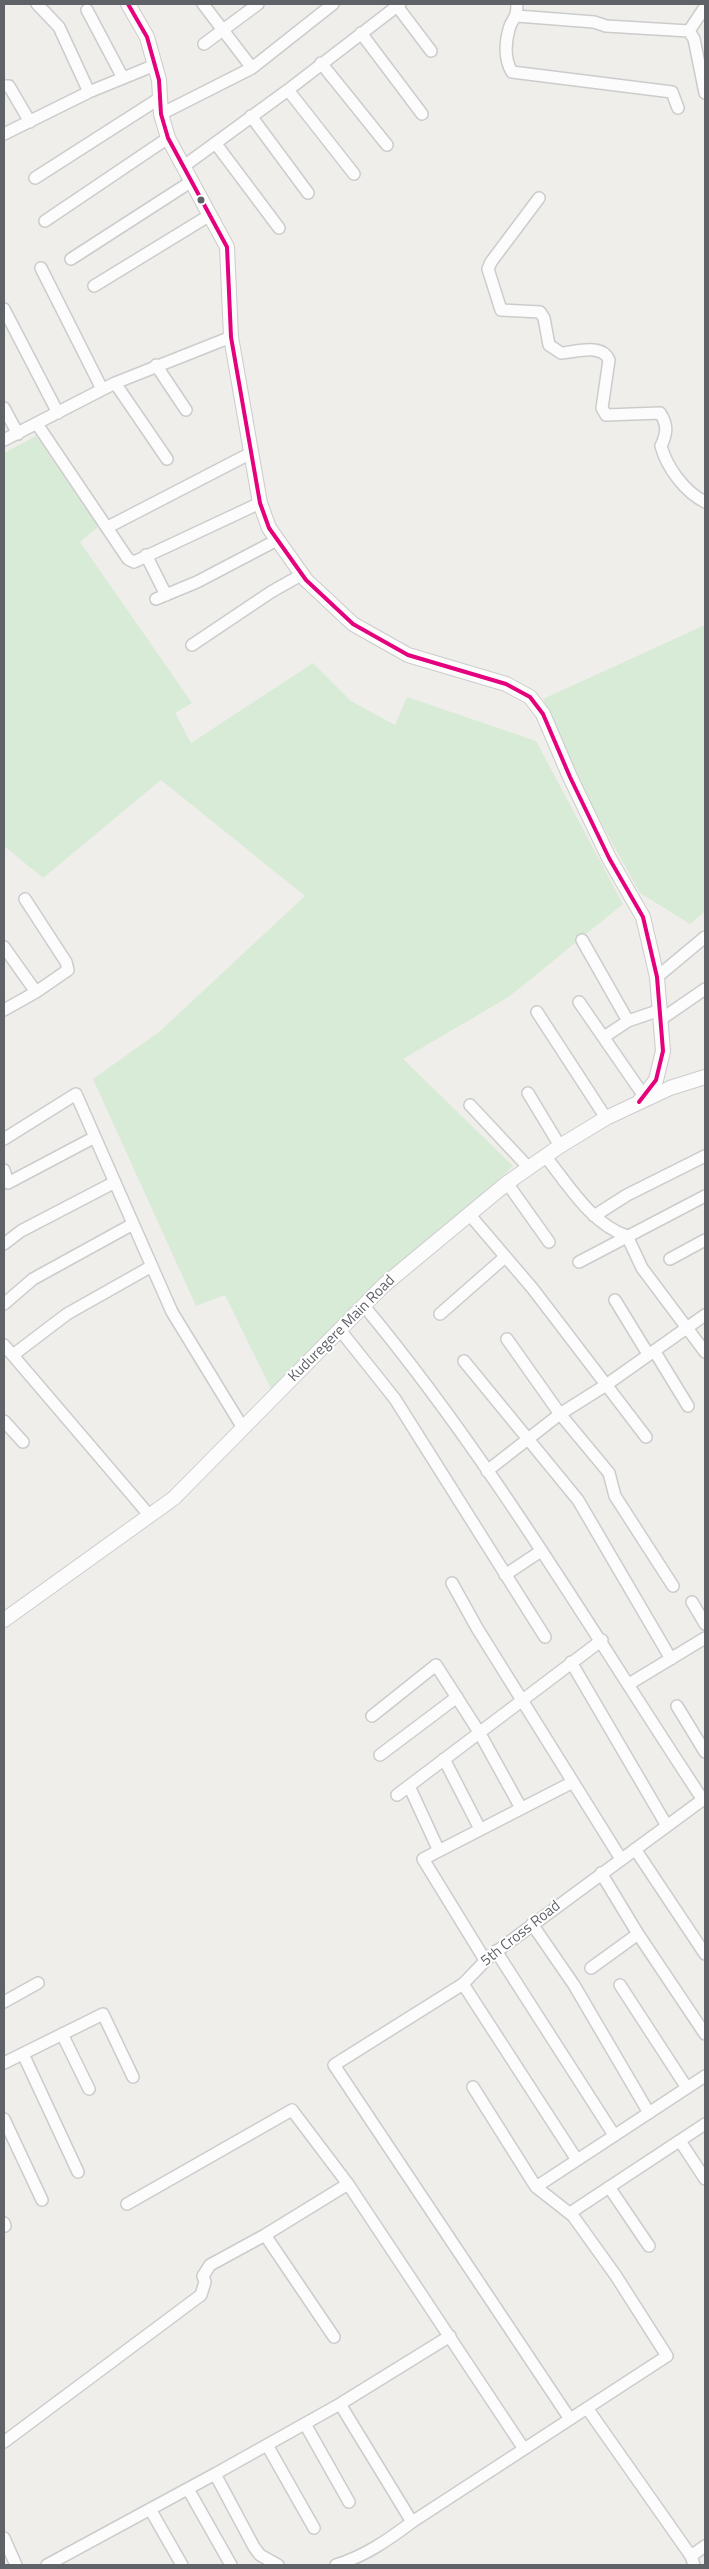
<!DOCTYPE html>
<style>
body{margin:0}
#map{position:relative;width:709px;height:2569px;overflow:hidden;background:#efeeea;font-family:"Titillium Web",sans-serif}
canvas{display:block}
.frame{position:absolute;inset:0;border:5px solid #5f6368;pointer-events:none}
</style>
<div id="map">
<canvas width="709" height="2569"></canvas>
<div class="frame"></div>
</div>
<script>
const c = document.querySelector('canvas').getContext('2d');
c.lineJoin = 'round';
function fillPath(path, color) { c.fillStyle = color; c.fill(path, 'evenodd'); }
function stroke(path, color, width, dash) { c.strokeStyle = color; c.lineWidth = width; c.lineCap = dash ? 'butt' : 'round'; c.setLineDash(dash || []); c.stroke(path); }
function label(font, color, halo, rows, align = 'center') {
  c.font = font + ' "Titillium Web",sans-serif'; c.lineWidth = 4; c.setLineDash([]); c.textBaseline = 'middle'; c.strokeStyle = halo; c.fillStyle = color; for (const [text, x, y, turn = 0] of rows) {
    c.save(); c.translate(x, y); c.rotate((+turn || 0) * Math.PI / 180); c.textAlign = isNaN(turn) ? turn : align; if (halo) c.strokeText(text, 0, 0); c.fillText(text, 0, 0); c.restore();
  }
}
fillPath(new Path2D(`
 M36,436l62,91 -18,15 112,161 -17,10 16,30 122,-80 38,38 44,24 12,-28 129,44 87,163 -113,92 -107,63 110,107 -242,223 -46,-94 -29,11 -103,-227 66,-47 146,-136 -144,-116 -118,98 -39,-32v-393z
 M705,625v286l-15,13 -50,-31 -55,-99 -42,-95z`), '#d8ebd6');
const minor = new Path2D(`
 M37,4l22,23 30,65
 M203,4l49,64
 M517,4c0,16 -5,14 -8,25 -4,15 -5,30 3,43l160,20 6,16
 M397,6l34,45
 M87,10l36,68
 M517,16l77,6 12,4 83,5
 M689,31l5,8 11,54
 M689,31l16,-24
 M361,33l61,81
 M204,44l54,-40
 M321,63l66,82
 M4,86h5l21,36
 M288,90l66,84
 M161,114l91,-46 81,-64
 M251,116l57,77
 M4,134l85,-42 66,-27
 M216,144l63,84
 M184,166l104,-76 112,-86
 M35,178l125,-80
 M539,198l-48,64 -3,7 13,41 39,2 4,6 5,27 12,8c15,-1 41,-10 48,7l-7,48 4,7 54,-2c8,12 7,20 1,33 6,22 24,46 44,56
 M45,221l123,-83
 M71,259l121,-78
 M41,268l61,121
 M94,286l116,-71
 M4,309l54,104
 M156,365l30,45
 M115,383l52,76
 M4,408l14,26
 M37,424l91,135 6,3 126,-59
 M4,440l111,-57 116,-46
 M108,527l143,-74
 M146,555l20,40
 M156,599l41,-17 80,-42
 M192,645l79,-53 30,-17
 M582,940l46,81
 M4,947l32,45
 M657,977l48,-40
 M579,1002l65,94
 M4,1010l32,-18 32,-22 -2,-8 -41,-63
 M537,1012l69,106
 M660,1020l45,-31
 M604,1037l24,-16 32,-11
 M528,1093l32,53
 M470,1105l59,63
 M4,1139l72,-45 96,218 71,116
 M545,1156c23,28 46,68 82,80l15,32 63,84
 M4,1170l4,13 87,-46
 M507,1183l42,59
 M469,1214l64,75 113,148
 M594,1216l33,-21 78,-39
 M4,1244l17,-13 94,-49
 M670,1259l35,-19
 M579,1262l126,-66
 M615,1300l33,54
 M4,1304l29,-25 100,-55
 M364,1306c128,154 229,328 339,494
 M440,1314l65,-57
 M340,1330l55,69 150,238
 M507,1339l53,75 49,59 6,23 58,90
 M4,1345l146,171
 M655,1352l33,54
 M13,1355l54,-41 85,-48
 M464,1361l114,139 93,159
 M4,1421l19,21
 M487,1471l73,-57 46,-29 99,-70
 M505,1575l36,-24
 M452,1583l25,45 144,231
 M692,1602l13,22
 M571,1662l96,164
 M629,1684l76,-46
 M677,1706l28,46
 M372,1716l64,-51 43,67 42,76
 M380,1755l77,-58
 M444,1759l36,70
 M409,1786l30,65
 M397,1795l205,-155
 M635,1849l70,105
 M601,1873l37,61 67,100
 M532,1924l42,61 75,128
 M496,1951l118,184
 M485,1960l-62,-101 150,-77
 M591,1968l47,-34
 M463,1984l114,176
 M620,1985l67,103
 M4,2002l34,-19
 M62,2034l27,55
 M23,2054l55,118
 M4,2063l99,-49 30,63
 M473,2087l63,100 169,-111
 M4,2119l38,81
 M680,2141l25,38
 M609,2187l40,59
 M127,2204l165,-94 56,74 176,265
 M570,2213l135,-89
 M4,2223l1,3
 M265,2235l69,102
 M587,2408l104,148 3,9
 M570,2419l-236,-354 129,-81 26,-27 216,-159
 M305,2424l44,78
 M4,2442l197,-147 4,-13 -2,-6 7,-11 55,-30 83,-51
 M267,2445l47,83
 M215,2474l125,-70
 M188,2489l43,76
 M150,2509l32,56
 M412,2522l-72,-118 110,-68
 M4,2538l12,27
 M691,2556l14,-10
 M47,2565l168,-91 39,73 6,8 18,10
 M336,2565c29,-9 52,-25 76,-43l255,-166 -51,-80 -43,-60 -37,-29`);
const tertiary = new Path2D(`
 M128,4l19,33 12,43 2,34 7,24 59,109 4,90 29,166 9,25 37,52 47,44 55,31 98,29 24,13 13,17 27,63 39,81 34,59 14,60 6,74 -7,29 -17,22
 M4,1620l170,-122 210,-213 123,-102 53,-37 46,-28 64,-30 35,-11`);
stroke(minor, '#cbcccc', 14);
stroke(tertiary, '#cbcccc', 16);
stroke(minor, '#fdfcfc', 11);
stroke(tertiary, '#fdfcfc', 14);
stroke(new Path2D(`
 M128,4l19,33 12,43 2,34 7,24 59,109 4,90 29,166 9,25 37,52 47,44 55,31 98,29 24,13 13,17 27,63 39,81 34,59 14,60 6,74 -7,29 -17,22`), '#e5007d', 4);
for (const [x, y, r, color] of [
 [201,200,4.5,"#5f6368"]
]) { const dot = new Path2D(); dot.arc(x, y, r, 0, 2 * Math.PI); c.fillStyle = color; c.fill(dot); stroke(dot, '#fff', 2); }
label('15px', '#5f6368', '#fff', [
 ["Kuduregere Main Road",342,1329,-45],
 ["5th Cross Road",521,1934,-38]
]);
</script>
